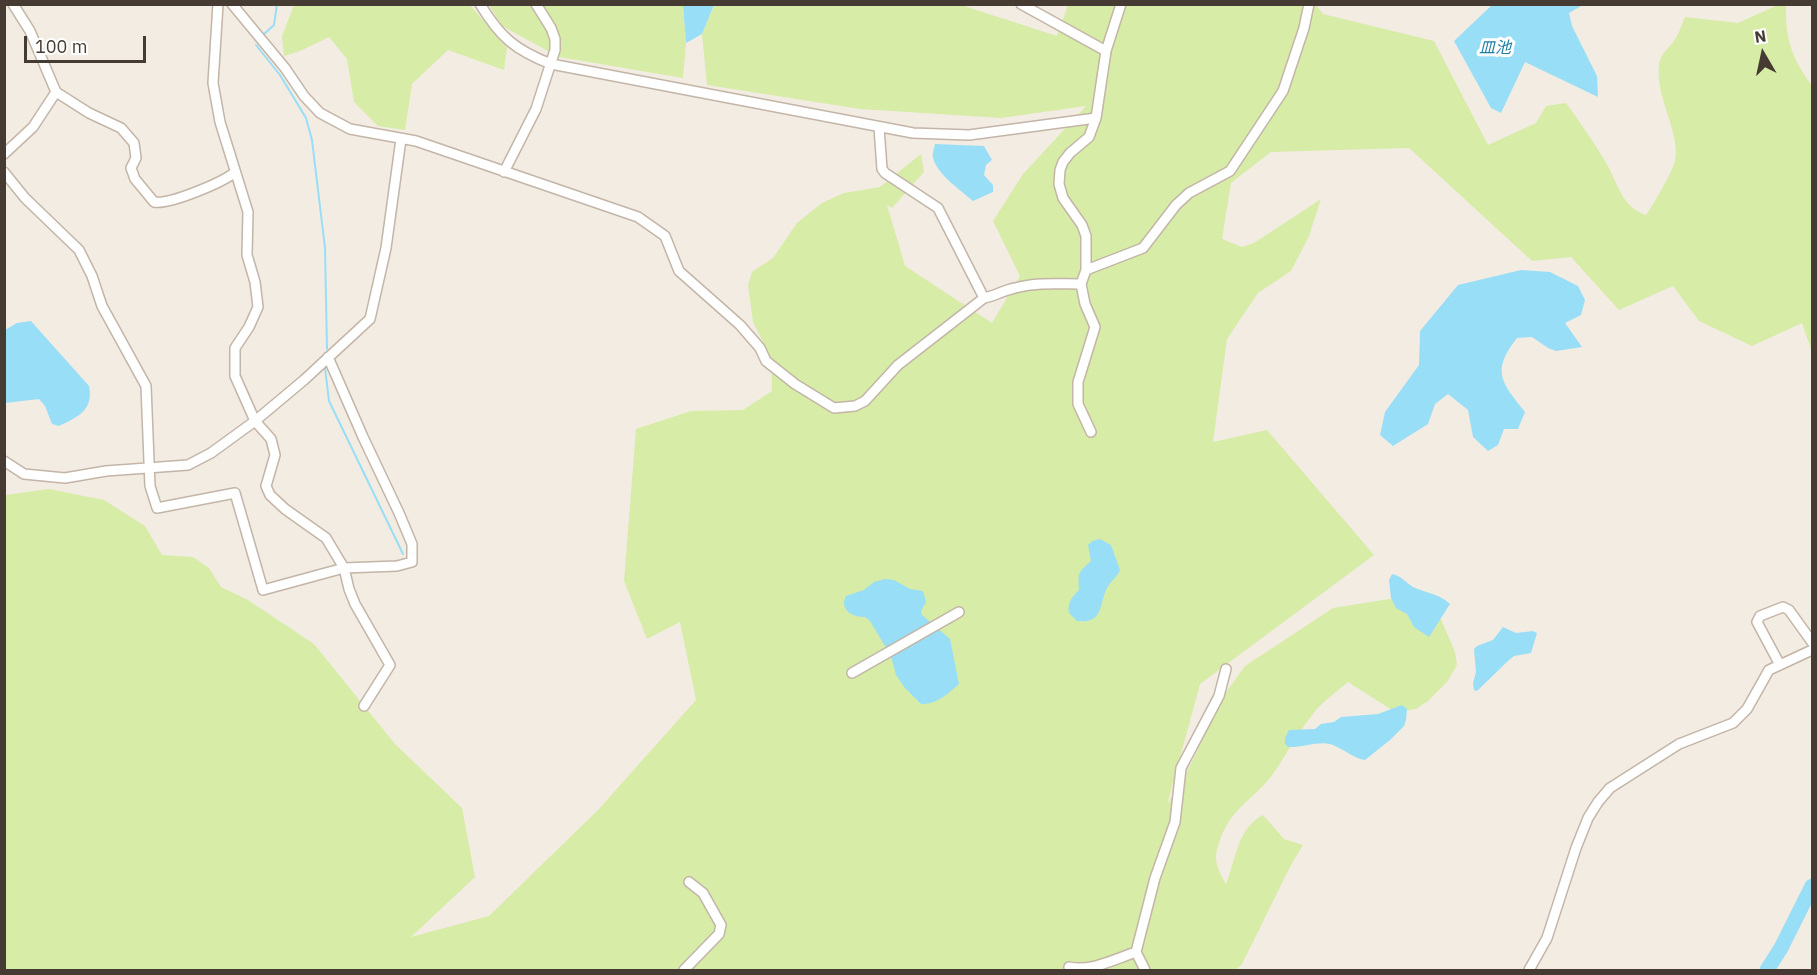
<!DOCTYPE html>
<meta charset="utf-8">
<style>
body{margin:0}
#map{position:relative;width:1817px;height:975px;overflow:hidden;background:#f3ece3;font-family:"IBM Plex Sans",sans-serif}
canvas{display:block}
.frame{position:absolute;inset:0;border:6px solid #463b32;pointer-events:none}
.north{position:absolute;left:1733px;top:24px;width:60px;height:60px;-webkit-text-stroke:4px #fff;paint-order:stroke;rotate:351deg;font-size:16px;font-weight:700;line-height:24px;text-align:center;color:#463b32}
.north::after{content:'';display:block;margin:auto;width:21px;height:27px;background:#463b32;clip-path:polygon(50% 0,100% 100%,50% 72%,0 100%)}
.scale{position:absolute;left:24px;top:36px;width:122px;height:27px;box-sizing:border-box;border:3px solid #463b32;border-top:0;padding-left:8px;font-size:18px;line-height:21px;white-space:nowrap;color:#463b32;-webkit-text-stroke:4px #fff;paint-order:stroke}
</style>
<div id="map">
<canvas width="1817" height="975"></canvas>
<div class="frame"></div>
<div class="north">N</div>
<div class="scale">100 m</div>
</div>
<script>
const c = document.querySelector('canvas').getContext('2d');
c.lineJoin = 'round';
function fillPath(path, color) { c.fillStyle = color; c.fill(path, 'evenodd'); }
function stroke(path, color, width, dash) { c.strokeStyle = color; c.lineWidth = width; c.lineCap = dash ? 'butt' : 'round'; c.setLineDash(dash || []); c.stroke(path); }
function label(font, color, halo, rows, align = 'center') {
  c.font = font + ' "IBM Plex Sans","Noto Sans JP",sans-serif'; c.lineWidth = 6; c.setLineDash([]); c.textBaseline = 'middle'; c.strokeStyle = halo; c.fillStyle = color; for (const [text, x, y, turn = 0] of rows) {
    c.save(); c.translate(x, y); c.rotate((+turn || 0) * Math.PI / 180); c.textAlign = isNaN(turn) ? turn : align; if (halo) c.strokeText(text, 0, 0); c.fillText(text, 0, 0); c.restore();
  }
}
fillPath(new Path2D(`
 M294,5h176l37,43 -3,22 -56,-20 -36,34 -7,46 -27,-4 -24,-24 -7,-43 -18,-22 -29,14 -16,5 -2,-20z
 M489,5h194l3,38 -3,35 -124,-21 -57,-31z
 M714,5h247l96,31 11,-31h248l7,9 111,27 54,104 48,-22 10,-17 20,-3c14,19 27,38 39,58 13,21 15,45 41,54 7,-9 27,-45 29,-54 6,-28 -20,-63 -16,-96 1,-12 11,-17 17,-27 3,-6 6,-14 9,-21l53,6 40,-18h8c-1,34 6,53 26,81v266l-10,-29 -50,23 -53,-25 -26,-35 -54,24 -48,-53 -39,4 -123,-113 -138,4 -40,31 -9,56 20,8 12,-4 67,-44 -12,37 -18,35 -33,22 -31,46 -14,103 54,-12 107,125 -174,129 -33,121 26,-45 28,-61 24,-33 88,-58 69,-11 38,20 15,35 2,13 -10,17 -19,19 -12,8 -21,3 -47,-30c-10,9 -22,17 -31,27 -17,20 -29,43 -44,65 -17,24 -40,32 -52,63 -8,20 -6,28 5,47 10,-24 11,-56 37,-69l21,24 19,6 -12,20 -49,99 -6,6h-1231v-475l44,-6 55,11 41,26 17,29 31,2 16,11 12,19 27,13 66,44 81,100 67,64 13,69 -64,60 78,-21 109,-106 98,-110 -16,-78 -33,17 -23,-58 12,-152 55,-18 52,-1 29,-19 -1,-33 -18,-36 -5,-37 4,-13 21,-14 24,-35 25,-20 22,-10 36,-6 41,-33 3,18 -32,36 -5,-3 18,61 87,57 28,-47 -27,-55 30,-47 63,-68 -85,12 -141,-9 -153,-24 -5,-51z`), '#d7eca7');
fillPath(new Path2D(`
 M683,5h31l-12,29 -16,9z
 M1492,5h91l-14,8 3,13 25,50 1,21 -73,-35 -24,51 -10,-5 -37,-67z
 M935,144l49,2 8,14 -6,5 -2,10 9,10v7l-20,9c-14,-12 -35,-26 -40,-43 -1,-3 1,-10 2,-14z
 M1521,270l29,2 28,14 7,14 -4,15 -16,8 17,24 -26,4 -8,-3 -16,-11 -15,1c-26,33 -16,44 8,74l-7,17h-14l-6,16 -10,6 -15,-14 -5,-27 -20,-16 -13,10 -7,20 -35,22 -13,-11 5,-23 34,-47 1,-34 38,-46z
 M31,321l58,65c5,24 -11,31 -30,40l-7,-2 -7,-18 -6,-7 -34,4v-73l12,-7z
 M1100,539l11,6 9,25c-3,8 -11,12 -14,20 -7,16 -3,34 -29,31l-8,-8c-2,-10 3,-16 10,-23 -1,-19 -1,-17 12,-29l-3,-16 4,-4z
 M1392,574c10,2 13,8 21,13 13,6 27,7 37,17l-21,33 -15,-10 -7,-13 -11,-6 -5,-10 -2,-18z
 M885,579l9,1 16,9 13,2 3,11 -5,9 1,4 28,24 9,45c-10,9 -23,21 -38,20l-16,-16 -9,-13 -5,-19 -21,-35 -5,-4c-13,0 -26,-7 -19,-21l18,-6 10,-8z
 M1503,627l13,6 17,-2 4,2 -6,20 -17,3 -5,4 -32,31 -3,-1 -1,-7 3,-11 -2,-23 3,-3 16,-6z
 M1402,705l5,4 -1,11 -2,6 -14,14 -25,20c-13,-2 -22,-12 -35,-16 -12,-3 -30,4 -42,3l-3,-3v-6l4,-8 26,-1 6,-5 13,-2 7,-5 37,-3z`), '#98def7');
stroke(new Path2D(`
 M263,35l11,-10 3,-21
 M256,45l24,30 26,43 6,22 13,108 2,101
 M325,368l4,33 74,153`), '#98def7', 2);
stroke(new Path2D(`
 M1767,970l14,-22 31,-62`), '#98def7', 15);
const minor = new Path2D(`
 M13,4l17,27 26,61 33,21 32,15 13,15 2,15 -5,10 4,11 19,23c15,3 67,-19 80,-29
 M218,4l-5,79 7,39 28,90 -1,43 8,27 3,25 -9,20 -14,21v28l20,45 16,18 4,16 -9,31 4,9 15,14 41,29 18,30 5,21 6,15 35,61 -26,41
 M232,4l53,64 19,28 16,17 30,16 66,12 222,76 27,19 14,35 61,54 20,23 6,13 29,23 39,24 21,-2 10,-5 33,-36 86,-67c11,-2 20,-8 31,-10 22,-6 43,-4 66,-4
 M480,4c20,33 35,46 71,60l362,69 56,2 127,-17
 M1021,4l85,47
 M879,127l3,42 3,4 53,35 46,90
 M4,154l29,-27 23,-35
 M4,172l21,26 54,52 13,26 10,30 44,80 4,100 7,22 78,-15 28,97 81,-22 53,-2 15,-4v-18l-13,-31 -36,-76 -35,-80
 M504,172l32,-63 19,-59v-11l-4,-11 -15,-24
 M1086,270l57,-22 33,-43 13,-12 41,-22 53,-80 21,-63 5,-24
 M1091,432l-13,-28v-22l17,-55 -10,-23 -4,-20 5,-14v-34l-4,-11 -19,-27 -4,-14 1,-14 3,-8 7,-9 19,-16 7,-19 10,-67 15,-47
 M4,461l20,13 41,4 41,-7 82,-6 23,-12 44,-32 49,-41 66,-61 16,-71 15,-109
 M1780,665l-23,-43 3,-6 23,-9 6,3 23,32
 M852,673l107,-61
 M1069,967c22,5 46,-8 67,-15
 M684,970l35,-36 2,-9 -18,-32 -14,-11
 M1145,970l-9,-18 19,-74 20,-56 6,-54 38,-72 7,-27
 M1529,970l18,-32 29,-90 12,-30 10,-16 12,-14 69,-44 54,-21 14,-14 22,-39 43,-20`);
stroke(minor, '#c3b5a7', 12);
stroke(minor, '#fff', 9);
label('italic 16px', '#1f7ea2', '#fff', [
 ["皿池",1495,48]
]);
</script>
